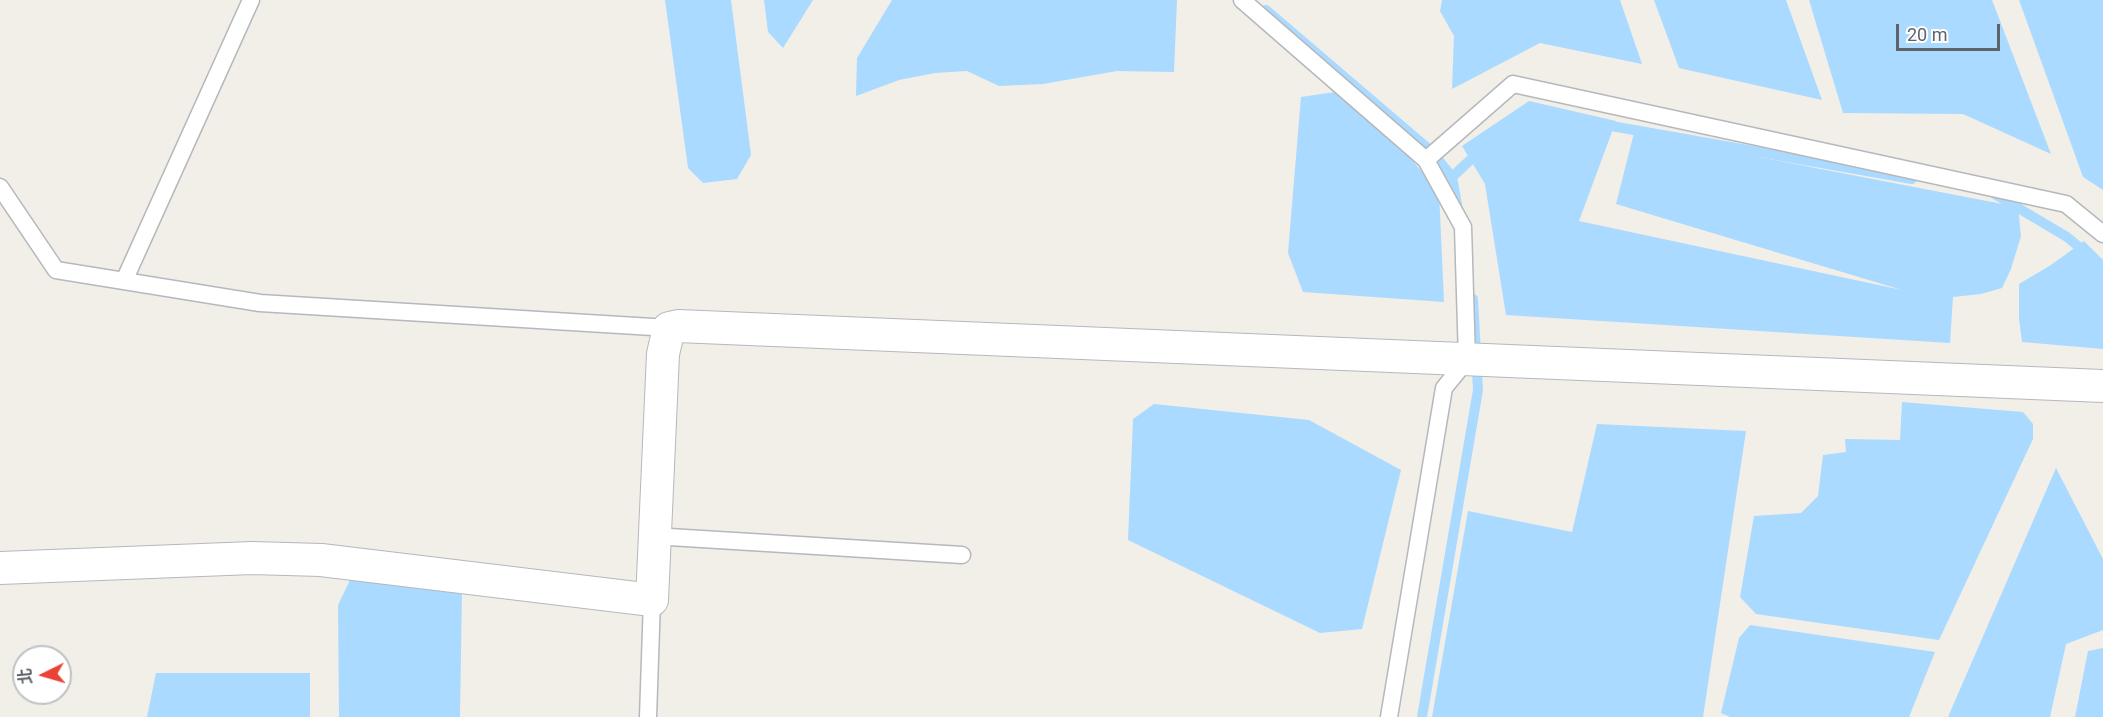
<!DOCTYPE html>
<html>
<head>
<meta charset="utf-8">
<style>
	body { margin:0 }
	#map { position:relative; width:2103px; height:717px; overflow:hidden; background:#f1efe8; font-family:Roboto,"Noto Sans TC",sans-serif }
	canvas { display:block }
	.north { position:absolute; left:12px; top:645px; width:60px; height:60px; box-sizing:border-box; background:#fff; border:2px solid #bfc1c3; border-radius:50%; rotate:265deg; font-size:16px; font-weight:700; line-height:24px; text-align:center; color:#5f6368 }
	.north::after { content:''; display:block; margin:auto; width:21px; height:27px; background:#ea4335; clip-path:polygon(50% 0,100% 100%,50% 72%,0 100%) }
	.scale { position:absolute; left:1896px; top:24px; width:104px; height:27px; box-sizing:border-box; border:3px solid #5f6368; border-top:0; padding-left:8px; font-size:18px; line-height:21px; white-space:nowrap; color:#5f6368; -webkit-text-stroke:4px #fff; paint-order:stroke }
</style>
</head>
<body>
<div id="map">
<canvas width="2103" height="717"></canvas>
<div class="north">北</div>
<div class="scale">20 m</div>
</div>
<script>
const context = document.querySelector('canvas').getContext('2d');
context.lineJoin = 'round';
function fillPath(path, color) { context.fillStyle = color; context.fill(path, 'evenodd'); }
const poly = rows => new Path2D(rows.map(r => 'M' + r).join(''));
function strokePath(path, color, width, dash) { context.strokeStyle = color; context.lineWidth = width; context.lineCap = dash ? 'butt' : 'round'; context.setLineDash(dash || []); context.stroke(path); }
fillPath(poly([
	[665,0,731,0,751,155,737,179,703,183,688,168],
	[764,0,813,0,783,48,768,32],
	[892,0,1177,0,1174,72,1117,71,1043,84,999,86,967,71,935,73,899,80,856,96,857,58],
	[1442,0,1620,0,1642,64,1540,43,1452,89,1454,36,1440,11],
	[1654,0,1786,0,1822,100,1679,68],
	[1809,0,1992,0,2051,154,1963,114,1843,113],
	[2019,0,2103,0,2103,190,2083,177],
	[1335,92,1380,124,1439,191,1444,302,1303,292,1288,253,1301,97],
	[1529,101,1616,121,1579,221,1902,290,1616,204,1634,133,2018,207,2021,236,2011,269,2002,288,1981,294,1953,297,1950,343,1506,315,1485,184,1462,146],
	[2084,241,2103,260,2103,349,2022,342,2019,318,2019,284,2051,265],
	[1902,402,2023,412,2033,424,2033,439,1939,640,1756,614,1740,597,1754,516,1801,513,1818,496,1823,455,1846,452,1845,439,1900,440],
	[1154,404,1309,420,1401,470,1362,629,1320,633,1128,540,1133,419],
	[1597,424,1746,431,1703,717,1432,717,1468,511,1572,532],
	[2056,468,2103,559,2103,630,2066,644,2050,717,1948,717],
	[350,580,462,590,460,717,339,717,338,605],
	[1750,625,1935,652,1909,717,1730,717,1721,713,1739,638],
	[2103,648,2103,717,2075,717,2088,651],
	[156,673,310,673,310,717,147,717]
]), '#aadaff');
strokePath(poly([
	[1266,10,1431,151,1452,177,1458,210],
	[1600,124,1912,179],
	[1452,177,1481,150],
	[1993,193,2067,237,2103,267],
	[1422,717,1478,390,1473,299]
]), '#aadaff', 10);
const service = poly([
	[1242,0,1426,160,1463,227,1467,360,1444,388,1389,717],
	[1426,160,1513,84,2066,204,2103,234],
	[0,187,56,270,260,303,669,328],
	[124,281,251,0],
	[653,536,962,555],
	[648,717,652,600]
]);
const minor = poly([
	[0,568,252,558,321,560,652,600,663,354,669,328,678,326,2103,386]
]);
strokePath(service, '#b5b8bc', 19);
strokePath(minor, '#b5b8bc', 34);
strokePath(service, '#fff', 16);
strokePath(minor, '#fff', 32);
</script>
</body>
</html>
